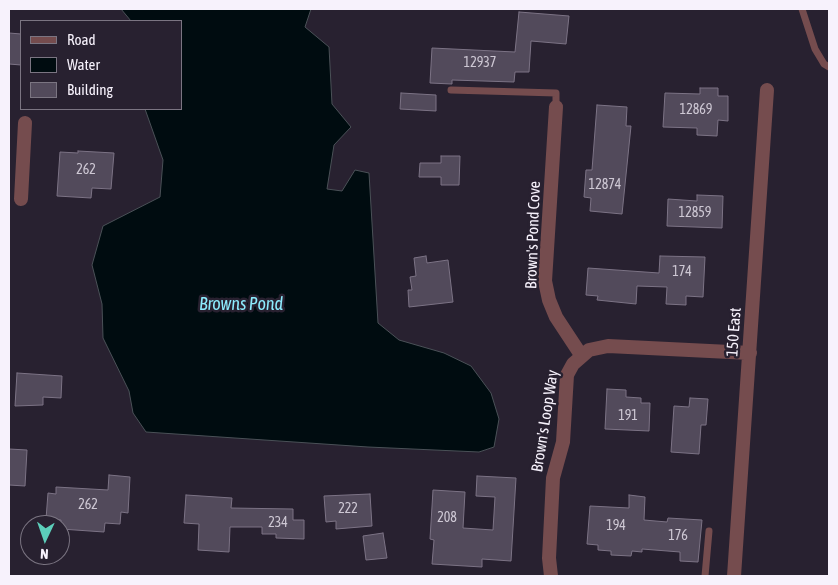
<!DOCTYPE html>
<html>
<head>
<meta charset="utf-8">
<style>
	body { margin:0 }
	#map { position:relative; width:838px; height:585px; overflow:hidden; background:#282130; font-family:"Asap Condensed",sans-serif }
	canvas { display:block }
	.frame { position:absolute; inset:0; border:10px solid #f7f2fc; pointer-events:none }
	.legend { position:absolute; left:20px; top:20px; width:162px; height:90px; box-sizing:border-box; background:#282130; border:1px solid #7b7582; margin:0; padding:6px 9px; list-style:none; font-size:15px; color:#f7f2fc }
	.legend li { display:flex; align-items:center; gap:10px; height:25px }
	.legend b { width:25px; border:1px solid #7b7582 }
	.north { position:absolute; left:20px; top:515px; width:50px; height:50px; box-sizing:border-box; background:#282130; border:1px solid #7b7582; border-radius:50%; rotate:183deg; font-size:14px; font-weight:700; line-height:20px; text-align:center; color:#f7f2fc }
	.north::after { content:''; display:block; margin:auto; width:18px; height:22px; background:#5cceba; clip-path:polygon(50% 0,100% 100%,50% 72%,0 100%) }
</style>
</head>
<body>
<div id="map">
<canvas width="838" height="585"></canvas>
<div class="frame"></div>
<ul class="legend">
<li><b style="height:6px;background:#754c4e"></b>Road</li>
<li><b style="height:14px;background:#000c10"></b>Water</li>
<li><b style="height:14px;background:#524a5b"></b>Building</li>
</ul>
<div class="north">N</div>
</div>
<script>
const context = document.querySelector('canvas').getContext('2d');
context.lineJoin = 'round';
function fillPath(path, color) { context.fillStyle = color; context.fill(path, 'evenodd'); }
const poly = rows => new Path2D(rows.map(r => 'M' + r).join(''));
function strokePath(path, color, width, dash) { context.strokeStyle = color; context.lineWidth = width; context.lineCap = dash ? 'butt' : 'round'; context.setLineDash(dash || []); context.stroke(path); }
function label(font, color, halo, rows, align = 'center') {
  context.font = font + ' "Asap Condensed",sans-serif'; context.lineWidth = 5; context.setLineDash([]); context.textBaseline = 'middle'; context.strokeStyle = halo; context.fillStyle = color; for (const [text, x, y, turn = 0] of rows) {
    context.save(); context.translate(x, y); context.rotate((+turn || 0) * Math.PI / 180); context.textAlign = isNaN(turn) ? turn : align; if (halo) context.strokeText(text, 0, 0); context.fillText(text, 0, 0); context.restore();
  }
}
const water = poly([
	[121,9,311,9,305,27,329,47,332,104,351,127,334,145,327,189,342,191,355,170,369,173,378,323,399,340,444,353,471,366,491,393,499,419,494,447,479,452,368,447,146,432,133,413,129,391,103,338,102,304,92,265,103,226,160,197,163,160,145,109,181,109,181,21,131,21,121,9]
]);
fillPath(water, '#000c10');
strokePath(water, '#4a5157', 1);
const building = poly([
	[519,12,569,16,566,44,531,41,529,72,515,72,514,82,452,80,452,84,430,83,432,48,515,52,519,12],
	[9,33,21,34,21,65,9,64,9,33],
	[700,88,718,88,718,96,728,96,728,121,718,120,717,136,697,135,697,128,663,127,665,93,700,94,700,88],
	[401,93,436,95,436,111,400,109,401,93],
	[597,105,627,107,626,126,631,126,622,214,590,211,591,198,584,197,586,170,592,170,597,105],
	[78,151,114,153,111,189,92,188,91,198,57,196,60,152,78,153,78,151],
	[441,156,460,156,459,185,441,185,441,177,419,177,420,163,441,163,441,156],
	[697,195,723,196,722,228,667,226,668,199,697,201,697,195],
	[426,256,427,263,448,260,453,302,409,307,408,290,412,290,410,277,416,276,414,258,426,256],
	[660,256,705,257,703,297,686,296,686,305,666,304,667,287,637,286,636,304,597,300,598,296,586,295,588,268,659,273,660,256],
	[17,373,62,376,61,398,43,397,43,405,15,406,17,373],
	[607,389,626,390,626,397,641,398,641,403,650,403,649,431,605,429,607,389],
	[690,398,708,399,706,425,701,425,699,454,671,452,674,406,689,407,690,398],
	[9,449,27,450,25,486,9,485,9,449],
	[109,475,130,477,128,513,121,512,120,524,105,523,104,532,61,529,61,520,46,519,48,493,56,494,56,487,108,490,109,475],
	[477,476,516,478,511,561,482,559,482,567,432,564,434,540,430,539,433,490,465,492,463,528,493,530,495,497,476,496,477,476],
	[370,494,372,526,336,529,336,521,326,522,324,496,370,494],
	[186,495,232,498,231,508,293,509,293,520,304,520,304,539,276,538,276,534,262,534,262,527,230,527,229,552,198,550,199,524,184,523,186,495],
	[629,495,645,497,644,520,667,522,668,518,702,520,698,562,680,561,680,552,642,549,642,552,632,551,631,556,611,555,611,551,598,550,598,545,587,544,590,506,629,508,629,495],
	[383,533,387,558,366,560,363,536,383,533]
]);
fillPath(building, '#524a5b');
strokePath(building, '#7c7385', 1);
strokePath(poly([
	[802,9,815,49,824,64,829,67],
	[451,90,556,93,556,107],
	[705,576,709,531]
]), '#754c4e', 7);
strokePath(poly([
	[556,107,545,281,549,300,556,317,581,355],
	[21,199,25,123],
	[551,576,549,558,553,478,563,442,567,375,573,364,589,350,608,346,750,353],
	[734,576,767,90]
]), '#754c4e', 14);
label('14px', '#cec8d4', null, [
	["12937",480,63],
	["12869",696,110],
	["262",86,170],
	["12874",605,185],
	["12859",695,213],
	["174",682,272],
	["191",628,416],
	["262",88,505],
	["222",348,509],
	["208",447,518],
	["234",278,523],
	["194",616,526],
	["176",678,536]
]);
label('16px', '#f7f2fc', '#282130', [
	["Brown's Pond Cove",533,235,-88],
	["150 East",734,332,-86],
	["Brown's Loop Way",545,421,-81]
]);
label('italic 18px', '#8decfe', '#282130', [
	["Browns Pond",241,304]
]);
</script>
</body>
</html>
